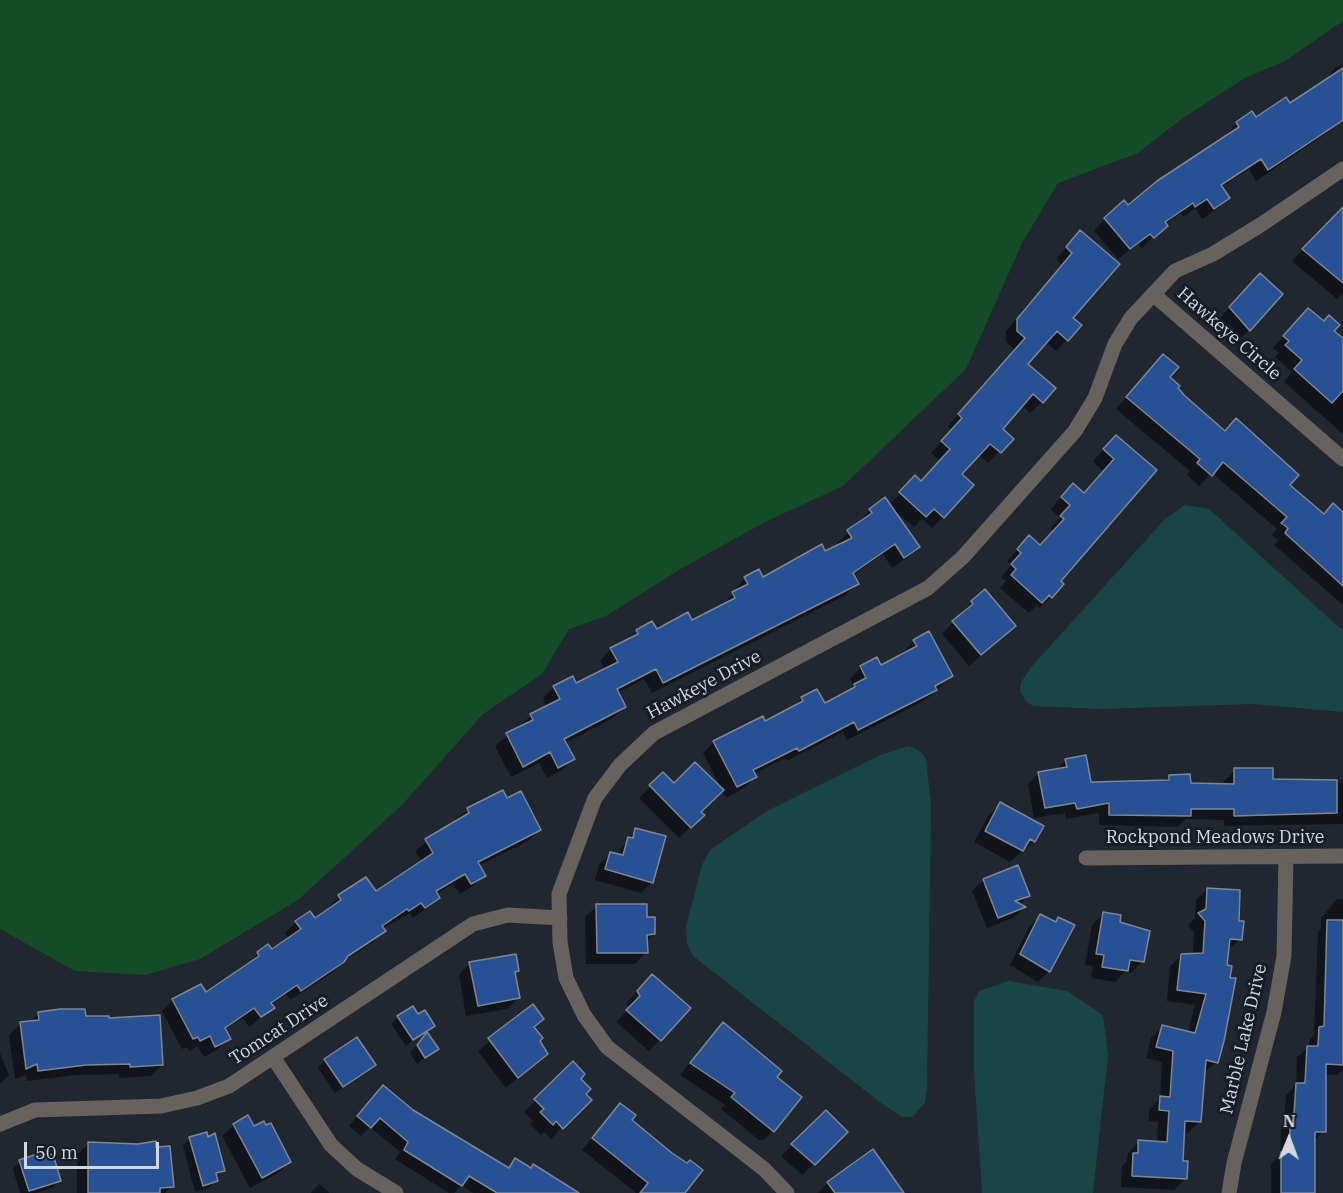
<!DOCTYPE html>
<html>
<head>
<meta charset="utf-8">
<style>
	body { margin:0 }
	#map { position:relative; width:1343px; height:1193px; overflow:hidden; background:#202731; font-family:"IBM Plex Serif",serif }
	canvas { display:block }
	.north { position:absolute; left:1259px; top:1109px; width:60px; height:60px; -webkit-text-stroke:4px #171d27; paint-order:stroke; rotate:1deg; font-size:16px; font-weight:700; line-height:24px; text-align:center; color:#d3d7de }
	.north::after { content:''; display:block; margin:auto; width:21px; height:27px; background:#d3d7de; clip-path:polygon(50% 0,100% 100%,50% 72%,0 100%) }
	.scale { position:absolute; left:24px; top:1142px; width:135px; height:27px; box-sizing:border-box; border:3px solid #d3d7de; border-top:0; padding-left:8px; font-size:18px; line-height:21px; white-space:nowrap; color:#d3d7de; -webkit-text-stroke:4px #171d27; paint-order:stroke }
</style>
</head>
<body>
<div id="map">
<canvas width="1343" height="1193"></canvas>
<div class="north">N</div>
<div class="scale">50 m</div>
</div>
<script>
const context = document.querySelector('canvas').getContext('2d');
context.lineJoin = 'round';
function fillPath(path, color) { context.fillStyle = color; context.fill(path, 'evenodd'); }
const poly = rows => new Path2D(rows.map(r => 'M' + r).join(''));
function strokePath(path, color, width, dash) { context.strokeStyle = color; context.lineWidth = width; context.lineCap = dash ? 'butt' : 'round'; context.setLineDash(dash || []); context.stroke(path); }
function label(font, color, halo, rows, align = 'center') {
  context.font = font + ' "IBM Plex Serif",serif'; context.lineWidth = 6; context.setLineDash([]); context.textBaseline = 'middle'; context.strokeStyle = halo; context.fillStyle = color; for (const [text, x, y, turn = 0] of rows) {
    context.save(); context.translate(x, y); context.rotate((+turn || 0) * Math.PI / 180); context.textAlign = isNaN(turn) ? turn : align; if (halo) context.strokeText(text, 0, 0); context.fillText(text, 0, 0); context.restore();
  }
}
fillPath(poly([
	[0,0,1343,0,1343,21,1285,61,1245,78,1183,118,1138,153,1058,183,1022,243,966,369,843,486,765,522,682,568,606,616,569,629,542,674,483,714,402,805,298,900,200,959,145,975,75,971,0,929]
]), '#154c28');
fillPath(poly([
	[1185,505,1209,509,1343,631,1343,712,1252,704,1101,709,1033,706,1027,702,1020,692,1021,682,1033,665,1165,519],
	[909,746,918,750,926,758,931,806,927,1087,925,1103,912,1117,902,1117,881,1103,693,956,687,944,686,927,702,865,710,850,767,811,880,755],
	[1009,981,1067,991,1103,1015,1108,1056,1093,1193,982,1193,974,1073,974,1001,979,991]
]), '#194546');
fillPath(poly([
	[1343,65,1343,114,1339,121,1328,132,1256,181,1249,169,1221,187,1228,198,1217,209,1202,219,1195,209,1183,217,1181,213,1165,224,1142,248,1138,244,1118,259,1094,231,1105,219,1128,207,1227,136,1226,134,1237,123,1256,119,1289,105,1325,81,1335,68],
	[1339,213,1343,216,1343,293,1337,299,1292,261],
	[1081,232,1067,340,1056,351,1046,342,1026,364,1042,402,1030,413,1021,405,1001,430,1012,439,988,463,978,454,960,474,943,517,932,528,922,519,914,527,891,508,918,547,907,558,892,568,883,554,853,575,857,583,846,595,652,693,644,679,617,693,624,707,613,718,565,743,573,759,562,770,547,778,539,763,511,777,495,746,531,716,547,708,543,698,554,687,575,685,605,670,600,661,611,649,652,623,656,631,692,622,722,607,745,578,762,579,839,546,837,543,860,523,859,521,870,510,889,505,904,489,920,482,940,461,931,453,952,430,948,426,1015,350,1006,342,1006,331,1062,265,1056,259],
	[1249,286,1249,330,1238,341,1219,319],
	[1297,321,1332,331,1343,348,1343,434,1284,382,1292,372,1275,357,1279,353,1273,348],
	[1152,368,1168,378,1183,396,1323,515,1343,514,1343,605,1274,545,1278,540,1271,535,1277,529,1212,473,1199,486,1187,475,1190,471,1116,409],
	[1105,448,1155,470,1059,581,1051,597,1040,608,1037,605,1029,613,1000,588,1006,581,1001,577,1011,565,1007,561,1029,537,1040,547,1053,531,1050,529,1060,518,1051,509,1062,496,1083,494,1103,471,1093,461],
	[972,602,1014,626,969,666,942,634],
	[914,641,952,676,924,701,847,740,843,732,787,761,785,758,754,774,755,777,744,788,726,798,722,790,700,812,703,815,679,838,639,798,663,774,674,785,720,787,703,753,714,742,764,723,793,708,802,698,824,705,846,693,854,686,850,679,861,667,881,667,904,654,903,652],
	[1066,760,1090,783,1164,782,1170,776,1189,784,1224,785,1224,781,1235,770,1271,781,1343,782,1343,824,1224,826,1224,820,1186,819,1178,827,1099,825,1099,813,1066,819,1065,813,1034,818,1028,784,1039,773,1056,770],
	[506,800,539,830,528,841,478,866,484,875,473,886,460,894,453,884,436,894,438,897,427,908,413,918,410,913,382,929,384,931,373,942,344,961,332,973,290,1000,286,994,271,1005,273,1008,249,1027,243,1018,224,1030,229,1038,218,1049,204,1057,198,1046,189,1051,187,1047,182,1049,162,1011,173,1000,205,994,248,965,258,953,271,951,289,939,285,933,296,922,314,920,330,910,328,908,339,897,375,894,422,862,415,851,468,810],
	[1000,804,1034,841,1010,862,974,842,989,815],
	[636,830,652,882,641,893,595,880,599,865,611,853,616,855],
	[984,880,1028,896,1019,905,1024,908,1013,918,987,928,972,891],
	[1208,889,1238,922,1241,939,1227,950,1217,1062,1203,1073,1199,1122,1188,1133,1183,1133,1181,1162,1185,1179,1174,1190,1121,1187,1122,1166,1127,1161,1128,1153,1139,1141,1157,1142,1158,1122,1149,1121,1149,1109,1160,1099,1162,1062,1146,1058,1151,1038,1163,1026,1188,1033,1195,1005,1167,1001,1170,966,1182,955,1193,955,1194,932,1188,926,1195,918,1196,900],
	[1337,899,1343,899,1343,1069,1337,1075,1325,1074,1324,1131,1313,1142,1313,1193,1271,1193,1271,1164,1280,1155,1281,1126,1284,1122,1286,1095,1296,1085,1297,1057,1309,1047,1310,1039,1314,1035,1318,932,1321,929,1321,918],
	[597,906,654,934,646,942,646,952,635,964,586,964,585,917],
	[1104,913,1118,923,1142,962,1131,973,1125,972,1115,982,1091,978,1093,966,1085,965,1092,925],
	[1040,916,1054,923,1058,919,1049,971,1038,982,1010,965,1029,927],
	[470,963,517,971,513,974,518,998,507,1009,466,1016,459,975],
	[641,987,689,1008,649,1051,616,1022,630,1008,626,1004],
	[530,1008,542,1019,533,1028,546,1054,506,1088,478,1051],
	[39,1013,84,1018,162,1065,151,1076,119,1078,119,1074,74,1075,27,1081,26,1075,15,1079,9,1035,20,1024,30,1022],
	[398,1017,418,1017,433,1025,406,1046,391,1024],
	[723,1024,775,1077,775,1128,764,1140,759,1140,721,1109,725,1105,680,1075],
	[420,1041,437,1049,417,1064,410,1053],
	[0,1053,9,1075,0,1084],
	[325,1060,372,1066,335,1093,318,1068],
	[573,1064,590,1100,551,1139,544,1132,541,1135,530,1124,533,1121,524,1112],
	[374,1096,412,1111,507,1168,516,1160,574,1193,473,1193,461,1185,454,1193,449,1193,395,1159,400,1152,370,1127,361,1136,349,1126],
	[620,1105,683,1193,636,1193,582,1150],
	[826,1112,846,1132,802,1175,781,1156],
	[234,1125,253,1128,290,1162,278,1173,250,1188,222,1136],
	[190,1138,223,1170,209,1188,195,1192,183,1146],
	[88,1144,172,1186,165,1193,77,1193,77,1155],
	[20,1161,59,1181,52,1188,36,1193,20,1193,13,1169],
	[828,1183,896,1193,818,1193],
	[319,1184,330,1193,311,1193]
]), '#0007');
const building = poly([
	[1343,68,1343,120,1268,170,1261,159,1221,185,1230,198,1214,209,1207,199,1195,207,1193,203,1165,222,1168,226,1154,238,1150,234,1130,249,1104,218,1124,200,1128,205,1157,181,1239,127,1236,122,1252,111,1256,117,1286,97,1290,103,1343,68],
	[1343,207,1343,283,1302,249,1343,207],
	[1080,230,1120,264,1073,318,1082,325,1068,341,1057,331,1028,364,1056,388,1043,403,1033,394,1003,429,1014,439,1001,453,990,444,962,474,974,485,944,518,934,509,926,517,899,492,915,475,921,481,950,449,941,441,962,418,958,414,1025,338,1017,331,1017,319,1072,253,1066,247,1080,230],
	[1260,273,1283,294,1250,331,1229,307,1260,273],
	[1308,308,1324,321,1329,315,1340,325,1334,331,1343,338,1343,391,1332,403,1294,369,1302,360,1285,345,1289,341,1283,336,1308,308],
	[1163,354,1179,367,1170,377,1180,386,1178,388,1184,395,1225,431,1236,418,1299,475,1290,485,1324,514,1333,503,1343,512,1343,586,1285,533,1288,528,1281,523,1287,517,1223,462,1212,476,1197,463,1200,459,1126,397,1163,354],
	[1116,435,1157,470,1061,581,1064,584,1052,598,1049,595,1042,603,1011,575,1016,569,1011,564,1021,553,1017,549,1029,535,1040,545,1064,519,1060,516,1070,505,1061,497,1073,483,1084,493,1114,459,1103,449,1116,435],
	[885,497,920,547,904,558,895,544,853,573,859,584,663,683,656,669,617,689,626,707,564,739,575,759,558,768,550,752,523,767,506,733,533,720,530,714,560,699,553,686,573,676,576,683,618,662,610,648,638,634,636,630,652,621,657,629,688,612,692,620,735,598,732,592,748,584,744,577,759,569,763,577,822,544,825,551,852,538,847,530,872,513,869,509,885,497],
	[985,589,1016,626,981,655,952,621,973,604,971,601,985,589],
	[929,631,953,676,935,686,937,690,858,730,854,722,799,751,797,748,753,770,757,777,737,787,713,741,763,716,765,721,803,701,801,697,817,689,825,703,855,687,854,684,866,678,860,666,877,657,881,665,917,646,913,640,929,631],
	[1086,755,1091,782,1169,780,1169,775,1190,774,1191,783,1234,784,1234,768,1273,768,1273,779,1337,780,1337,813,1234,816,1234,809,1191,809,1191,816,1109,815,1109,803,1077,809,1075,803,1045,808,1038,772,1067,767,1065,759,1086,755],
	[695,762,724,790,701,812,705,815,691,828,649,785,663,772,674,783,695,762],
	[503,790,507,798,521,791,541,830,478,862,486,876,471,884,465,874,436,891,440,898,425,908,421,903,409,911,407,909,382,926,386,931,348,956,344,962,301,991,297,985,271,1003,275,1008,261,1017,254,1008,225,1028,231,1039,215,1047,210,1036,200,1041,198,1037,193,1039,172,999,201,984,206,992,259,956,257,952,268,944,272,949,301,929,295,921,310,911,315,918,341,900,338,895,366,877,376,891,433,853,425,839,469,813,467,808,503,790],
	[1000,802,1044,826,1035,842,1030,839,1023,851,985,831,1000,802],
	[635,828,666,836,653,883,605,869,610,852,623,855,628,837,633,838,635,828],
	[1018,865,1030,896,1015,901,1026,907,998,918,983,879,1018,865],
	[1207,888,1240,890,1239,921,1244,921,1242,940,1230,939,1227,965,1232,966,1230,978,1236,978,1224,1041,1218,1063,1206,1060,1201,1122,1185,1121,1183,1161,1188,1161,1187,1179,1132,1176,1133,1153,1138,1153,1138,1140,1167,1142,1169,1111,1159,1110,1160,1096,1170,1097,1173,1051,1156,1047,1162,1025,1195,1033,1206,994,1177,990,1181,954,1203,953,1205,921,1198,913,1206,909,1207,888],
	[596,904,647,904,647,917,655,917,655,934,647,935,648,953,597,953,596,904],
	[1103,912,1121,915,1120,922,1150,931,1144,962,1130,960,1128,971,1102,967,1104,955,1096,954,1103,912],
	[1040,914,1056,922,1058,917,1075,925,1050,972,1020,954,1040,914],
	[1327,920,1343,920,1343,1065,1326,1064,1326,1132,1315,1132,1315,1193,1281,1193,1281,1152,1290,1152,1290,1114,1294,1114,1296,1083,1305,1083,1307,1046,1318,1046,1319,1027,1324,1026,1327,920],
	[516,954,519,971,515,972,520,998,478,1006,469,962,516,954],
	[652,974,691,1008,661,1041,626,1010,640,996,637,991,652,974],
	[533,1004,544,1019,534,1027,543,1038,540,1041,548,1054,518,1078,488,1038,533,1004],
	[413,1006,418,1014,425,1010,435,1026,413,1040,397,1016,413,1006],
	[60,1009,85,1009,86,1016,109,1016,109,1018,160,1015,163,1065,130,1067,130,1064,86,1065,38,1071,37,1064,26,1069,20,1022,39,1020,38,1012,60,1009],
	[723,1022,782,1071,777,1077,802,1097,774,1132,731,1097,735,1093,690,1063,723,1022],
	[427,1032,439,1049,425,1058,417,1045,427,1032],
	[357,1037,376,1065,343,1087,324,1059,357,1037],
	[573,1061,585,1074,581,1079,591,1089,586,1094,592,1100,563,1129,556,1121,553,1125,540,1112,544,1109,534,1099,573,1061],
	[383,1085,413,1110,509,1168,515,1158,531,1168,533,1164,579,1193,497,1193,469,1176,462,1186,404,1150,408,1142,380,1118,371,1128,357,1116,383,1085],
	[620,1103,636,1115,632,1120,672,1153,687,1163,690,1160,703,1170,685,1193,640,1193,648,1183,592,1138,620,1103],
	[826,1110,848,1132,815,1165,791,1144,826,1110],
	[248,1115,254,1126,264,1121,266,1125,271,1123,291,1162,262,1178,233,1124,248,1115],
	[207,1132,208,1137,215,1133,225,1171,216,1173,218,1181,203,1186,189,1137,207,1132],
	[156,1141,156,1147,170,1146,174,1187,160,1188,160,1193,88,1193,88,1142,138,1144,156,1141],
	[873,1149,904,1193,835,1193,827,1182,873,1149],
	[46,1151,47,1156,53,1154,61,1181,29,1191,19,1160,46,1151]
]);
fillPath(building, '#285195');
strokePath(building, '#7e8692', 1.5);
strokePath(poly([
	[1153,294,1343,459],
	[1086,858,1343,856],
	[273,1057,331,1145,357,1169,396,1193],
	[0,1124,35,1110,161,1106,197,1098,229,1086,473,924,508,915,560,918],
	[787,1193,764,1169,607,1047,584,1015,566,978,560,942,559,894,595,798,620,765,654,733,928,588,963,557,1075,431,1095,398,1115,344,1131,318,1175,271,1213,254,1262,224,1343,169],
	[1229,1193,1234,1163,1274,1012,1284,956,1286,857]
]), '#68625f', 15);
label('18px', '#d3d7de', '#171d27', [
	["Hawkeye Circle",1229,334,41],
	["Hawkeye Drive",704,685,-28],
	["Rockpond Meadows Drive",1215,838],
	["Tomcat Drive",279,1030,-33],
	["Marble Lake Drive",1244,1039,-77]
]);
</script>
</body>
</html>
